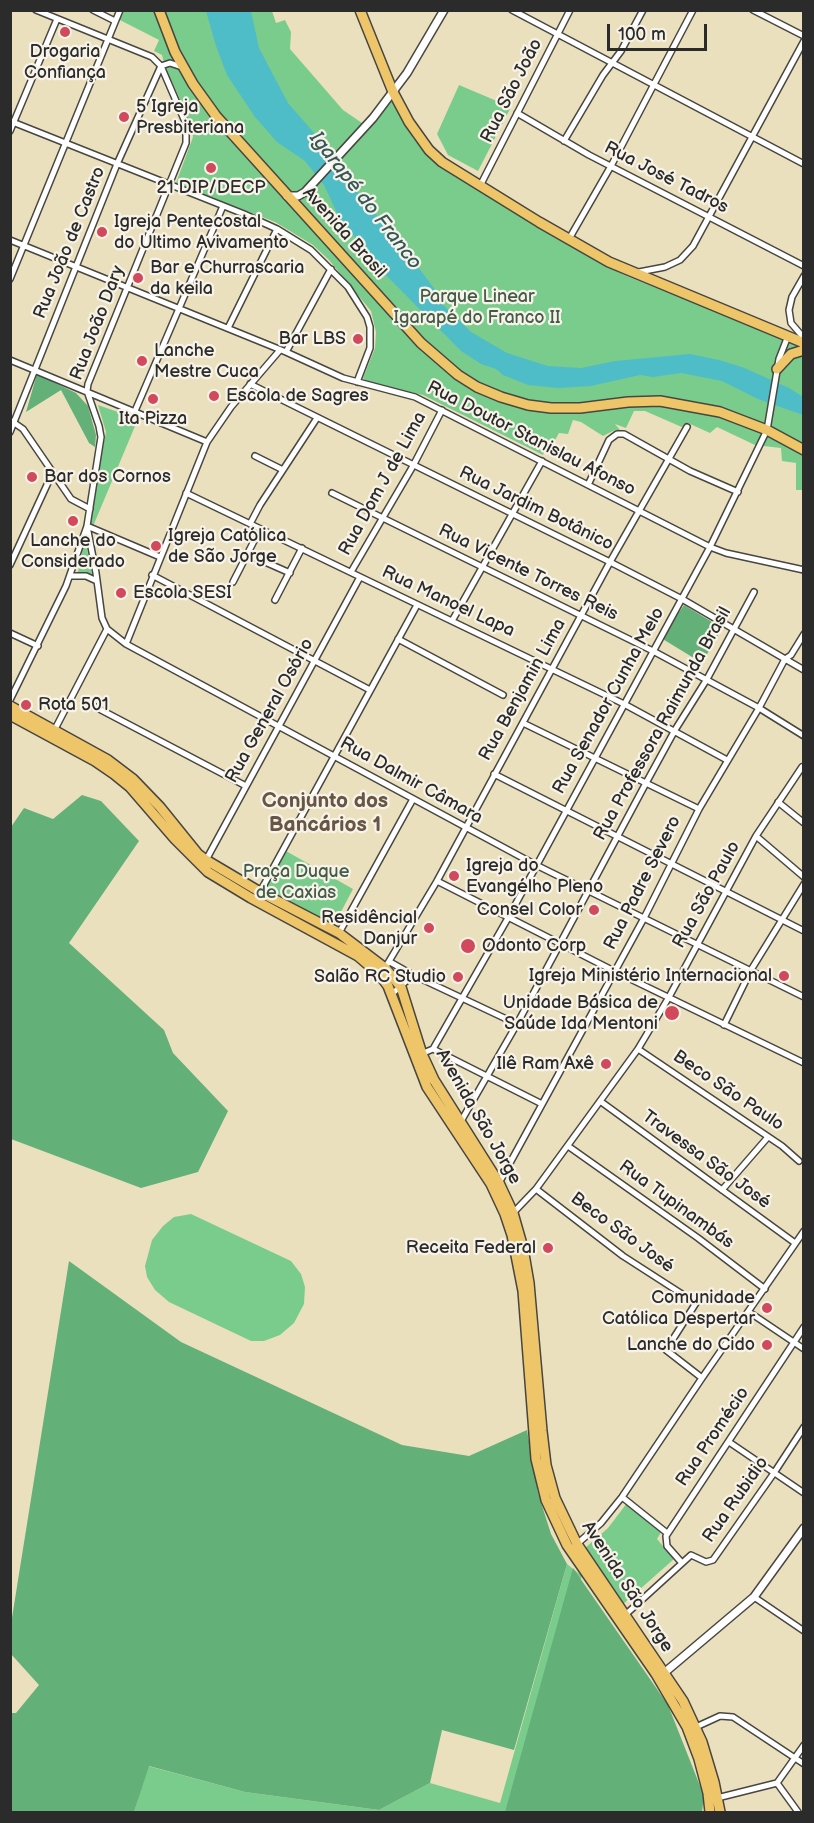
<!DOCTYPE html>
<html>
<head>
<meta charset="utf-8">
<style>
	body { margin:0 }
	#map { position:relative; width:814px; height:1823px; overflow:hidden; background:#ebe0be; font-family:"Balsamiq Sans",sans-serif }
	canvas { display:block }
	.frame { position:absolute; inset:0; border:12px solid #2b2b2b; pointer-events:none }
	.scale { position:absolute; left:607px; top:24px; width:100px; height:27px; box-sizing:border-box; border:3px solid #2b2b2b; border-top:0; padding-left:8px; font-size:18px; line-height:21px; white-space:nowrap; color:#2b2b2b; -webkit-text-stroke:4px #f7f3e8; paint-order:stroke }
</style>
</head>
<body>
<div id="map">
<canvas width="814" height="1823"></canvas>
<div class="frame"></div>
<div class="scale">100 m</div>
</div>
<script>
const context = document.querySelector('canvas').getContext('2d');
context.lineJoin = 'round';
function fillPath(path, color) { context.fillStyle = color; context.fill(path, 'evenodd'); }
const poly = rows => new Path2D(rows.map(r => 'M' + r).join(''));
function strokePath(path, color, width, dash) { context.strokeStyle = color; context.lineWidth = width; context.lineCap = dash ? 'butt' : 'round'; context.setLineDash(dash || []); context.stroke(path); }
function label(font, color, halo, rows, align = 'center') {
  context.font = font + ' "Balsamiq Sans",sans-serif'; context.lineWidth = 4.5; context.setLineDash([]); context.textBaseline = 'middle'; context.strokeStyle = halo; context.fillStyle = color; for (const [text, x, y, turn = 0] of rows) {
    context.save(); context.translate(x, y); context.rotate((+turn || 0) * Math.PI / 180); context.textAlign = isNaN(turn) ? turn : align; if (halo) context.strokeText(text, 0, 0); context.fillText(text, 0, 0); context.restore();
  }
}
fillPath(poly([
	[116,10,272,11,276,23,285,20,291,32,290,49,343,110,368,127,393,98,400,116,413,138,422,149,441,167,476,189,598,262,629,277,785,339,803,350,803,490,796,490,796,463,782,461,781,448,755,445,717,427,710,433,688,423,684,428,645,411,634,411,626,428,615,424,620,430,615,430,603,436,581,422,573,420,568,434,559,433,554,442,548,441,543,455,423,395,367,382,363,378,375,348,376,332,371,311,329,260,313,245,275,222,176,183,193,137,186,112,165,67,162,55,154,51,159,40,114,17],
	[459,85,511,107,478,171,448,155,437,134],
	[98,405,138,419,86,543,92,575,78,572,106,432],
	[286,851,353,889,333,927,263,892],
	[191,1214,291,1261,301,1274,305,1287,304,1304,294,1323,280,1335,264,1341,251,1341,169,1302,155,1290,147,1277,145,1266,152,1240,163,1226,174,1217],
	[627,1503,663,1529,657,1539,674,1559,621,1606,585,1548,608,1528],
	[567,1564,582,1576,509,1812,134,1812,148,1766,245,1792,379,1810,430,1783,500,1803]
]), '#7acc8d');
fillPath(poly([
	[37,374,76,393,88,406,96,435,95,447,89,443,61,390,26,412],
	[684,605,722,628,702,663,661,638],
	[82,795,101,801,139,841,69,943,164,1030,173,1053,228,1111,198,1172,141,1188,11,1139,11,827,24,808,53,819],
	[69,1261,181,1342,402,1445,469,1456,527,1430,538,1493,551,1534,567,1564,514,1750,442,1730,430,1783,379,1810,245,1792,149,1766,134,1812,11,1812,10,1713,16,1713,39,1685,11,1654,11,1624],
	[573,1568,668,1705,704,1796,702,1812,505,1812]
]), '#63b078');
fillPath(poly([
	[206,11,251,11,259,48,288,103,321,141,347,179,379,218,401,248,412,259,436,291,442,304,471,332,507,353,548,366,581,368,615,361,690,354,719,360,742,367,789,388,803,397,803,415,758,399,722,381,681,373,653,377,640,375,591,386,558,388,528,385,503,375,496,369,481,364,461,351,376,265,338,215,324,185,305,161,277,142,255,117,227,75,216,46]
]), '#4fbdc7');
const minor = poly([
	[36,10,152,57,161,66,170,63,182,67],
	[93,10,115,21],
	[512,10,804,164],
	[753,10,804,36],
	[517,113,589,155,804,266],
	[10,121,244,214,277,229,311,250,348,287,367,317,370,327,370,348,357,382],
	[10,131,57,19],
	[564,141,603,75,621,51,643,10],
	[480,186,570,10],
	[569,239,611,166,693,10],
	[10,240,286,352,343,378,415,397,710,547,726,553,804,570],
	[639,272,665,267,680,260,693,246,804,41],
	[804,276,792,297,789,310,791,323,804,338],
	[10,279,120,10],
	[228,328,277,229],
	[286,352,331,269],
	[10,360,207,442],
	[250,384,610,562,682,599,804,670],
	[135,411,223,206],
	[10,420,23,429,71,499,90,509],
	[10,432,117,164,161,66],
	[255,456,283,470],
	[588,485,609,440,617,434,624,434,690,471,738,492],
	[186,493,624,704,727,760],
	[332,493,653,651,759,708,804,736],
	[250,524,260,505,317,418],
	[87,526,96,573,102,618,107,629,126,644,536,865,804,997],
	[87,526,160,557],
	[247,554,290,573],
	[10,565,52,474],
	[351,572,413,466,442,410],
	[152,575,370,690],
	[70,576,86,576,97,581],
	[233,582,254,541],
	[275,600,302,548],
	[452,621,542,461],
	[10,633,38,646],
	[398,639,503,695],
	[126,644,207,442,231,407,280,350],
	[10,700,66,586,87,526,101,437,99,426,87,391,88,384,186,143,186,124,161,66],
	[84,701,246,786],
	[523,723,699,809],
	[55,729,107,629],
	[494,774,804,931],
	[778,802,804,823],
	[756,836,804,877],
	[206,860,360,577],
	[437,881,614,971,804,1063],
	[260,892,417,605],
	[339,933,413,799],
	[390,962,413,975],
	[385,968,437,881,610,562,687,427],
	[392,994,413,975,517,1024],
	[724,1025,751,970,804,884],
	[433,1049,542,1104],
	[638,1049,782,1146,799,1161],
	[421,1054,433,1049,508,918,710,547,767,430,779,359,788,336],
	[600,1101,795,1243],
	[460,1123,517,1024,646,783,675,730,707,679,754,592],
	[568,1146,698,1238,765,1289],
	[499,1183,644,918,699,809,759,708,785,659,791,655,804,634],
	[536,1189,623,1256,696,1303,666,1350,702,1378],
	[722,1190,768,1137],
	[513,1213,536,1189,638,1049,669,997,756,836,802,767],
	[749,1312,804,1349],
	[729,1442,804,1493],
	[622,1497,667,1533],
	[577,1544,601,1523,622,1497,702,1378,804,1231],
	[682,1563,667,1546,666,1536,804,1327],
	[754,1597,804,1631],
	[624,1616,691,1555,706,1562,713,1560,774,1473,804,1427],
	[696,1727,720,1716,733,1717,804,1764],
	[777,1783,798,1812],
	[717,1798,777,1783,804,1745]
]);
const tertiary = poly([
	[287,196,298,196,305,192,373,118,407,73,444,10],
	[664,1673,754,1597,804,1528]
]);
const primary = poly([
	[10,706,108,760,133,779,160,807,198,854,206,860,260,892,339,933,385,968,401,987,422,1054,434,1080,499,1183,513,1213,523,1248,529,1283,542,1431,546,1465,555,1498,577,1544,683,1701,702,1742,714,1782,720,1812],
	[10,715,95,761,114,774,130,787,175,839,208,872,251,898,358,956,379,974,388,986,427,1087,491,1184,505,1214,512,1235,523,1291,536,1459,546,1500,567,1545,656,1674,687,1727,699,1759,708,1793,710,1812]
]);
const trunk = poly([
	[159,10,175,52,193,84,216,116,421,343,458,375,477,387,501,397,528,405,551,408,580,408,628,402,660,401,720,412,767,430,804,450],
	[360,10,393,92,409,122,429,150,442,162,539,222,609,262,804,343],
	[777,369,791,354,804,350]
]);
strokePath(minor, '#484641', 8);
strokePath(tertiary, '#484641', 10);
strokePath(primary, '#484641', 12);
strokePath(trunk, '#484641', 12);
strokePath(minor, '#fff', 5);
strokePath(tertiary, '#fff', 7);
strokePath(primary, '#eec569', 9);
strokePath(trunk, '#eec569', 9);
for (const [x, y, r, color] of [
	[65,32,6,"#d1495b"],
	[124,117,6,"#d1495b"],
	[211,168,6,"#d1495b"],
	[102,232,6,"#d1495b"],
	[138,278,6,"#d1495b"],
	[358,339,6,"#d1495b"],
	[142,361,6,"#d1495b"],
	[214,396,6,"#d1495b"],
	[153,399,6,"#d1495b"],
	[32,477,6,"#d1495b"],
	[73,521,6,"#d1495b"],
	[156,546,6,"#d1495b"],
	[121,593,6,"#d1495b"],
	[26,705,6,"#d1495b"],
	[454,876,6,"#d1495b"],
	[594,910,6,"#d1495b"],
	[429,928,6,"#d1495b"],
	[468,946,8,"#d1495b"],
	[784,976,6,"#d1495b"],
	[458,977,6,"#d1495b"],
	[672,1013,8,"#d1495b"],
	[606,1064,6,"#d1495b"],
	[548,1248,6,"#d1495b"],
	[767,1308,6,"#d1495b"],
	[767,1345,6,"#d1495b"]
]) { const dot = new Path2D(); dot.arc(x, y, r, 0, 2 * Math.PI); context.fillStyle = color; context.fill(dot); strokePath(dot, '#f7f3e8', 2); }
label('18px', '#2b2b2b', '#f7f3e8', [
	["Drogaria",65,52,"center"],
	["Confiança",65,73,"center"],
	["5 Igreja",136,107],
	["Presbiteriana",136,128],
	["21 DIP/DECP",211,188,"center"],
	["Igreja Pentecostal",114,222],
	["do Ultimo Avivamento",114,243],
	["Bar e Churrascaria",150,268],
	["da keila",150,289],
	["Bar LBS",346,339,"right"],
	["Lanche",154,351],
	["Mestre Cuca",154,372],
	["Escola de Sagres",226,396],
	["Ita Pizza",153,419,"center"],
	["Bar dos Cornos",44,477],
	["Igreja Católica",168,536],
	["de São Jorge",168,557],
	["Lanche do",73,541,"center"],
	["Considerado",73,562,"center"],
	["Escola SESI",133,593],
	["Rota 501",38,705],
	["Igreja do",466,866],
	["Evangélho Pleno",466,887],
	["Consel Color",582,910,"right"],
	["Residêncial",417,918,"right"],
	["Danjur",417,939,"right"],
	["Odonto Corp",482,946],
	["Igreja Ministério Internacional",772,976,"right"],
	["Salão RC Studio",446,977,"right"],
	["Unidade Básica de",658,1003,"right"],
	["Saúde Ida Mentoni",658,1024,"right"],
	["Ilê Ram Axê",594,1064,"right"],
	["Receita Federal",536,1248,"right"],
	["Comunidade",755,1298,"right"],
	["Católica Despertar",755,1319,"right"],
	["Lanche do Cido",755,1345,"right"]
], 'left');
label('18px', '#2b2b2b', '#f7f3e8', [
	["Rua São João",512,91,-63],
	["Rua José Tadros",666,178,27],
	["Avenida Brasil",344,233,48],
	["Rua João de Castro",70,243,-68],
	["Rua João Dary",98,323,-69],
	["Rua Doutor Stanislau Afonso",531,439,27],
	["Rua Dom J de Lima",383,484,-61],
	["Rua Jardim Botânico",536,509,26],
	["Rua Vicente Torres Reis",528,573,26],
	["Rua Manoel Lapa",448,602,25],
	["Rua Benjamin Lima",523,690,-61],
	["Rua Senador Cunha Melo",609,701,-61],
	["Rua General Osório",270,711,-61],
	["Rua Professora Raimunda Brasil",663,724,-61],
	["Rua Dalmir Câmara",411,781,29],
	["Rua Padre Severo",643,883,-63],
	["Rua São Paulo",707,895,-61],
	["Beco São Paulo",728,1091,34],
	["Avenida São Jorge",478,1117,60],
	["Travessa São José",706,1160,36],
	["Rua Tupinambás",676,1205,36],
	["Beco São José",622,1233,36],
	["Rua Promécio",713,1437,-56],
	["Rua Rubidio",736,1500,-55],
	["Avenida São Jorge",627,1587,57]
]);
label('18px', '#435b48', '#f7f3e8', [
	["Parque Linear",477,297],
	["Igarapé do Franco II",477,318],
	["Praça Duque",296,872],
	["de Caxias",296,893]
]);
label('italic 20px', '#36575a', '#f7f3e8', [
	["Igarapé do Franco",365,201,52]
]);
label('bold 21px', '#685645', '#f7f3e8', [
	["Conjunto dos",325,802],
	["Bancários 1",325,826]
]);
</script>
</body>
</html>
